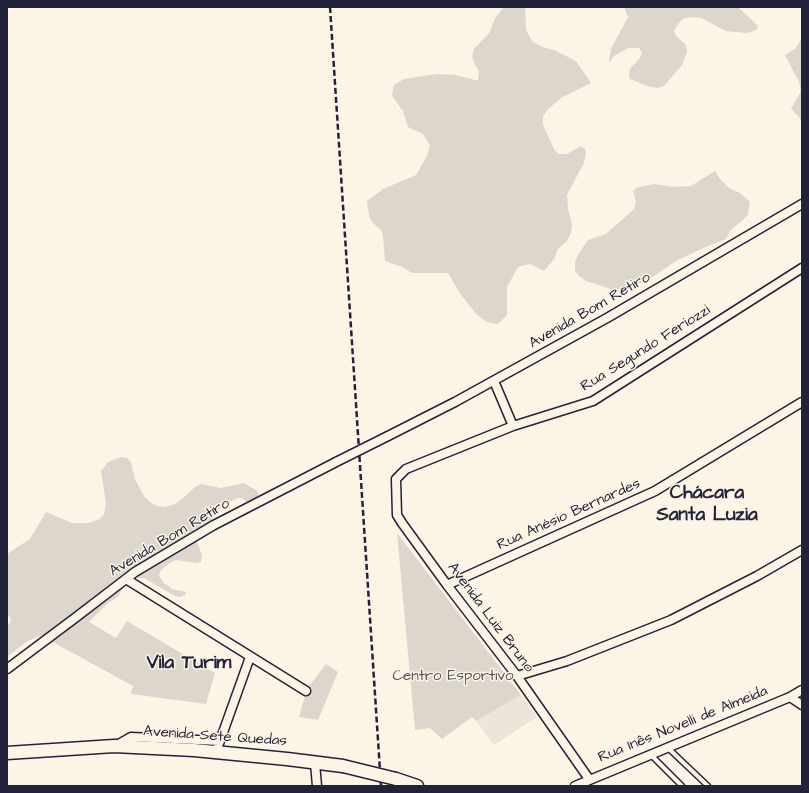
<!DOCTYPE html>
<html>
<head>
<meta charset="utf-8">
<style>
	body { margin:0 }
	#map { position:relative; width:809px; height:793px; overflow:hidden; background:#fcf5e5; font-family:"Architects Daughter",sans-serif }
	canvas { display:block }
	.frame { position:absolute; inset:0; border:8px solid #22223b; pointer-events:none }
</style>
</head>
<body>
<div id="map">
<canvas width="809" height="793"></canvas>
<div class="frame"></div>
</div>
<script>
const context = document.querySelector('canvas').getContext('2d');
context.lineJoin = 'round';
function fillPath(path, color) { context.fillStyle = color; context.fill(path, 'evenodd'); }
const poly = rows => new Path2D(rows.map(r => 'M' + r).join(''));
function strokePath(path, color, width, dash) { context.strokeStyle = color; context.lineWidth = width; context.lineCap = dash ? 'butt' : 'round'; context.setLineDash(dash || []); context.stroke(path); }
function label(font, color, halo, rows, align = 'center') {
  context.font = font + ' "Architects Daughter",sans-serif'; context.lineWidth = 3; context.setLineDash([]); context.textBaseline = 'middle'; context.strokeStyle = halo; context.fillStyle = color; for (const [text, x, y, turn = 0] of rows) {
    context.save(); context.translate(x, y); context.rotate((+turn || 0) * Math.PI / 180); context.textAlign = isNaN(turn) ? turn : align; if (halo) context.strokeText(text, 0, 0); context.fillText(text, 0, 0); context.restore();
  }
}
fillPath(poly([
	[521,695,537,717,494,745,476,721]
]), '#ece5d8');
fillPath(poly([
	[504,7,525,7,526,30,532,41,542,47,554,50,576,61,591,83,561,98,547,110,543,117,543,125,555,151,559,154,567,154,581,146,585,149,586,153,584,163,567,195,568,209,572,224,571,233,567,241,558,249,554,259,544,271,530,264,518,267,507,287,507,315,498,324,487,322,477,315,461,295,448,273,412,273,402,267,385,261,383,236,381,230,372,222,369,216,367,201,383,189,416,175,427,156,430,145,423,134,408,127,403,111,392,96,394,85,404,79,437,74,455,75,475,80,478,80,479,72,472,58,474,49,490,32,495,18],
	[624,7,738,7,757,25,758,28,756,30,747,33,726,31,701,18,691,17,683,19,677,25,674,31,676,36,686,45,687,52,682,65,664,86,658,88,650,87,630,79,629,75,630,69,640,58,642,53,639,48,628,48,614,56,609,63,609,61,611,49,628,17],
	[802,37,802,122,799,117,791,109,801,91,799,82,785,55,796,48],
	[715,171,720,179,729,188,740,193,750,202,748,215,729,232,726,239,701,249,676,261,651,278,627,290,617,291,586,281,579,276,575,271,575,262,578,255,588,240,606,234,634,209,636,202,633,191,636,188,654,184,674,187,691,186],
	[121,457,127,458,131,462,135,479,144,496,150,502,157,506,165,507,175,504,182,499,195,487,201,484,221,488,244,483,256,490,261,498,248,504,242,498,238,498,224,504,211,517,214,523,197,537,197,542,202,555,201,562,197,563,176,560,168,564,161,570,159,575,163,582,172,589,186,592,185,595,180,597,175,596,144,578,133,578,124,587,118,597,108,603,89,622,116,638,127,621,215,673,206,704,131,694,133,686,51,641,57,636,54,635,36,637,25,643,7,657,7,625,11,622,10,617,7,614,7,554,30,539,46,512,72,523,88,523,100,519,104,514,106,503,101,471,108,462],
	[397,533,521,695,476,721,472,717,442,739,430,728,415,730],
	[326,664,338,672,318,720,299,717,307,689]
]), '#dcd6cc');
const lane = poly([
	[668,748,708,786],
	[651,755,682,786]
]);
const street = poly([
	[494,381,513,426],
	[388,436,455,402,607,318,802,204],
	[126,579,306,691],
	[447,585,655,491,802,402],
	[7,669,75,618,135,572,214,525,338,461],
	[517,676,567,661,671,620,757,576,802,550],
	[790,697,802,705],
	[117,745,131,737,220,741],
	[216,752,250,657],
	[315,763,317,786],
	[589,779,517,676,447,585,402,523,397,515,396,479,406,469,513,426,593,401,802,268],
	[575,786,790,697,802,690]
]);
const secondary = poly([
	[7,753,114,746,194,750,287,759,343,766],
	[396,779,417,786]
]);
strokePath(lane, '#22223b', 7);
strokePath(street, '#22223b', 11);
strokePath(secondary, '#22223b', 15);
strokePath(lane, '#fcf5e5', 4);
strokePath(street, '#fcf5e5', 8);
strokePath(secondary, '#fcf5e5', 12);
strokePath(poly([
	[330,7,381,786]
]), '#22223b', 2.5, [6, 3]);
const streetBridge = poly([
	[338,461,388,436]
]);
const secondaryBridge = poly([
	[343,766,396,779]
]);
strokePath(streetBridge, '#22223b', 11, []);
strokePath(secondaryBridge, '#22223b', 15, []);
strokePath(streetBridge, '#fcf5e5', 8);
strokePath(secondaryBridge, '#fcf5e5', 12);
label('15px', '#22223b', '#fcf5e5', [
	["Avenida Bom Retiro",590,311,-30],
	["Rua Segundo Feriozzi",646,349,-32],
	["Rua Anésio Bernardes",569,515,-24],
	["Avenida Bom Retiro",170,538,-31],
	["Avenida Luiz Bruno",490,618,53],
	["Rua Inês Novelli de Almeida",683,725,-22],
	["Avenida Sete Quedas",215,737,4]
]);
label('15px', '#504f5f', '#fcf5e5', [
	["Centro Esportivo",453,677]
]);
label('bold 19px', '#22223b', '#fcf5e5', [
	["Chácara",707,494],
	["Santa Luzia",707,516],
	["Vila Turim",189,664]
]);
</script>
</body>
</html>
